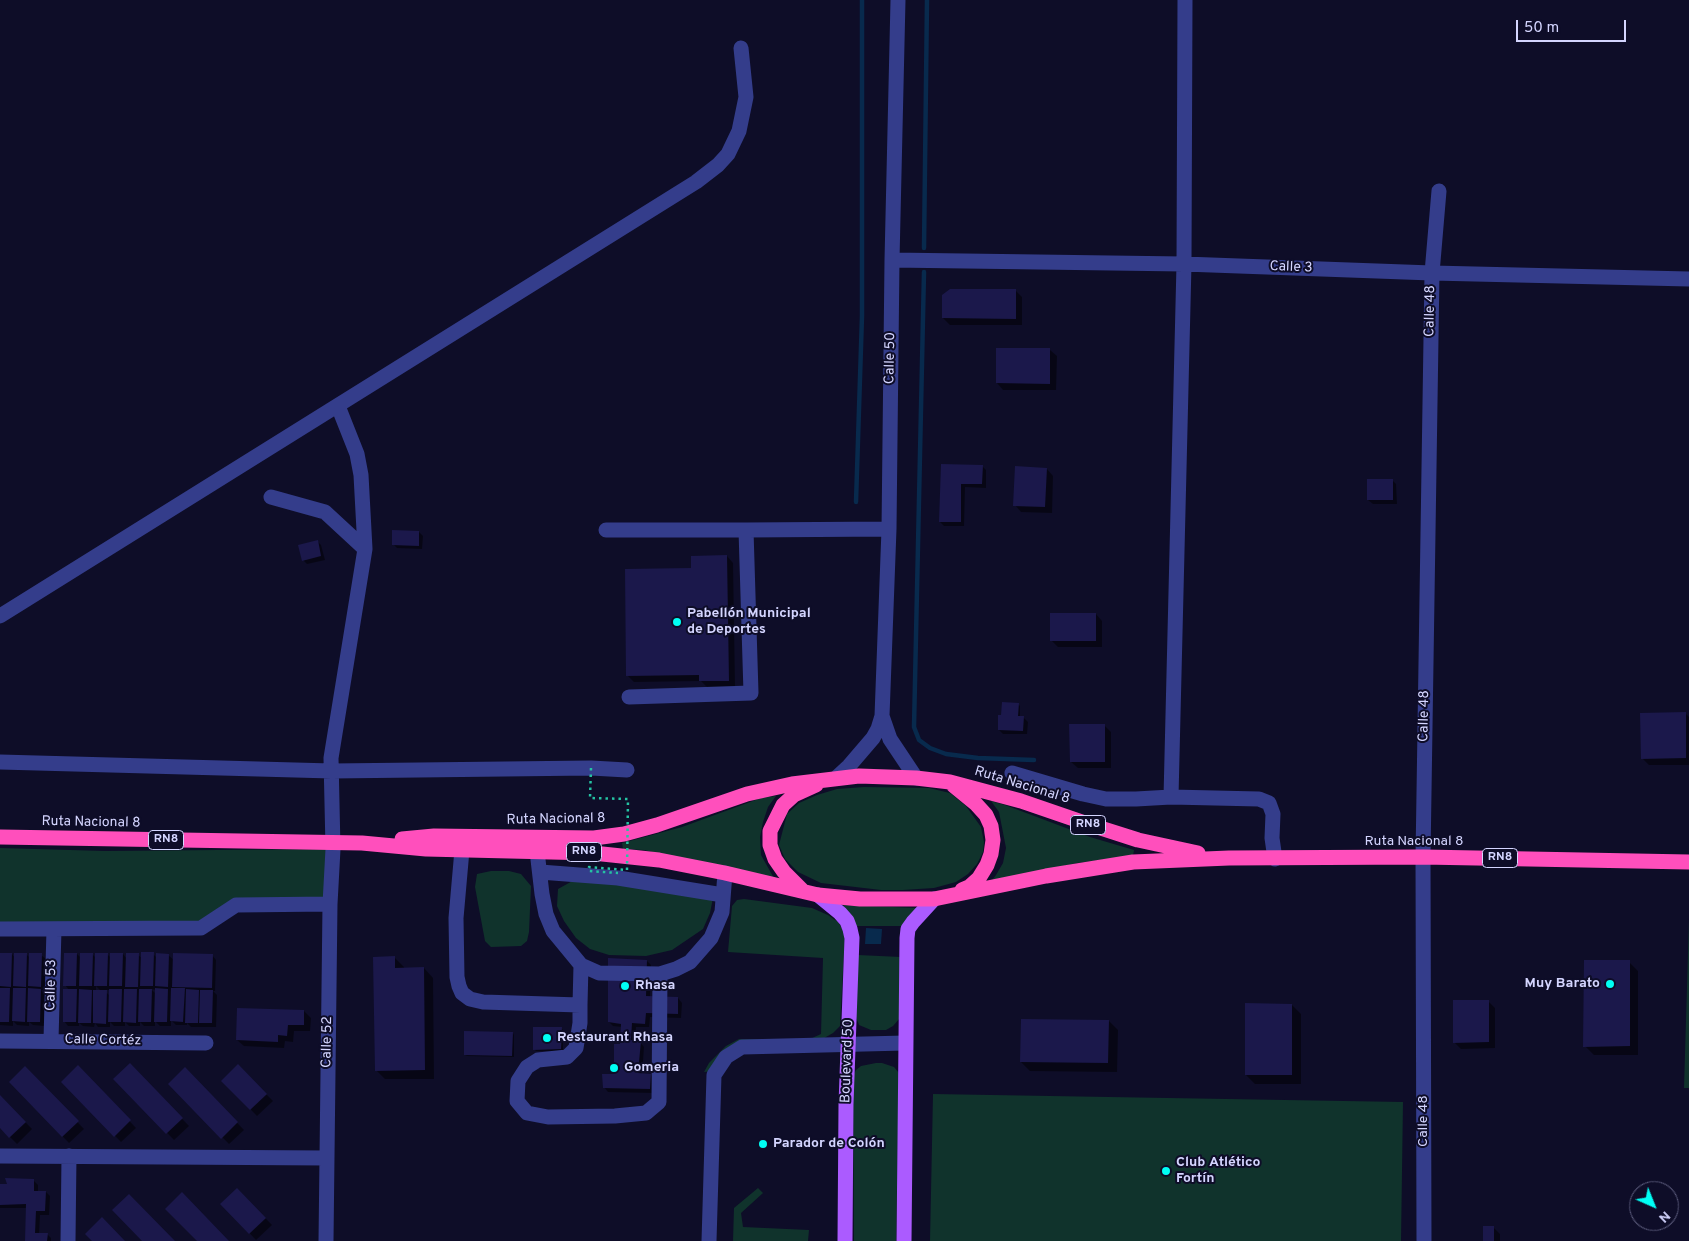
<!DOCTYPE html>
<html>
<head>
<meta charset="utf-8">
<style>
	body { margin:0 }
	#map { position:relative; width:1689px; height:1241px; overflow:hidden; background:#0e0d28; font-family:Overpass,sans-serif }
	canvas { display:block }
	.north { position:absolute; left:1629px; top:1181px; width:50px; height:50px; box-sizing:border-box; background:#0e0d28; border:1px solid #5d5d7e; border-radius:50%; rotate:136deg; font-size:14px; font-weight:700; line-height:20px; text-align:center; color:#d4d5ff }
	.north::after { content:''; display:block; margin:auto; width:18px; height:22px; background:#00fff5; clip-path:polygon(50% 0,100% 100%,50% 72%,0 100%) }
	.scale { position:absolute; left:1516px; top:20px; width:110px; height:22px; box-sizing:border-box; border:2px solid #d4d5ff; border-top:0; padding-left:6px; font-size:15px; line-height:18px; white-space:nowrap; color:#d4d5ff; -webkit-text-stroke:4px #0e0d28; paint-order:stroke }
</style>
</head>
<body>
<div id="map">
<canvas width="1689" height="1241"></canvas>
<div class="north">N</div>
<div class="scale">50 m</div>
</div>
<script>
const context = document.querySelector('canvas').getContext('2d');
context.lineJoin = 'round';
function fillPath(path, color) { context.fillStyle = color; context.fill(path, 'evenodd'); }
const poly = rows => new Path2D(rows.map(r => 'M' + r).join(''));
function strokePath(path, color, width, dash) { context.strokeStyle = color; context.lineWidth = width; context.lineCap = dash ? 'butt' : 'round'; context.setLineDash(dash || []); context.stroke(path); }
function label(font, color, halo, rows, align = 'center') {
  context.font = font + ' Overpass,sans-serif'; context.lineWidth = 4; context.setLineDash([]); context.textBaseline = 'middle'; context.strokeStyle = halo; context.fillStyle = color; for (const [text, x, y, turn = 0] of rows) {
    context.save(); context.translate(x, y); context.rotate((+turn || 0) * Math.PI / 180); context.textAlign = isNaN(turn) ? turn : align; if (halo) context.strokeText(text, 0, 0); context.fillText(text, 0, 0); context.restore();
  }
}
fillPath(poly([
	[864,787,929,788,950,793,966,806,981,827,984,842,983,852,977,864,968,874,956,882,934,888,903,890,881,890,821,883,798,872,785,859,779,845,787,814,799,803,817,795,837,789],
	[776,796,768,807,763,822,760,837,761,855,775,880,644,850,623,849,622,843,682,827,761,798],
	[991,801,1005,805,1090,837,1134,850,1133,856,1077,863,989,884,996,875,1003,863,1006,848,999,812],
	[0,848,105,851,333,849,330,904,236,905,201,928,0,929],
	[491,871,509,871,521,874,531,886,529,932,527,941,521,946,491,947,485,941,475,887,477,874],
	[576,879,714,893,710,913,703,929,672,950,646,956,609,955,590,949,576,938,564,921,557,906,558,889],
	[744,899,812,908,828,915,838,922,845,933,840,1026,833,1033,819,1041,740,1046,713,1071,704,1072,709,1063,726,1046,739,1039,810,1039,821,1034,823,958,728,952,732,906,737,900],
	[843,905,918,908,902,926,856,926],
	[1689,919,1689,1088,1684,1088],
	[858,955,901,957,900,1018,893,1026,886,1030,871,1030,859,1025,856,1017],
	[876,1063,882,1063,894,1067,899,1073,896,1241,854,1241,853,1076,856,1070,861,1066],
	[933,1094,1403,1102,1401,1241,930,1241],
	[758,1188,763,1193,741,1213,743,1227,809,1230,808,1241,733,1241,734,1208]
]), '#10332c');
fillPath(poly([
	[866,928,882,929,881,944,865,944]
]), '#082a4d');
fillPath(poly([
	[1016,291,1022,297,1022,325,950,325,943,318],
	[1050,350,1057,356,1056,390,1003,390,997,383],
	[942,465,982,466,986,470,986,488,965,487,964,526,944,526,940,522],
	[1047,469,1053,476,1052,513,1021,512,1015,505],
	[1392,480,1396,484,1397,504,1373,504,1368,500],
	[419,532,423,536,422,549,397,548,393,544],
	[317,541,321,545,325,560,307,564,303,560],
	[727,556,733,563,735,687,707,687,701,681,634,682,627,675,692,570],
	[1096,614,1102,621,1102,647,1058,647,1051,640],
	[1018,704,1020,706,1020,717,1023,717,1028,722,1027,734,1003,734,999,730],
	[1685,713,1689,717,1689,765,1649,765,1642,758],
	[1104,725,1111,732,1111,768,1078,768,1071,762],
	[12,954,15,958,26,954,30,958,41,955,46,959,45,990,41,990,45,994,44,1026,33,1025,29,1022,29,1026,17,1025,13,1021,13,1026,0,1025,0,957],
	[77,954,81,958,92,954,96,958,107,954,111,958,123,954,127,959,138,955,142,958,153,954,157,958,168,955,174,960,212,955,216,960,215,991,213,991,217,995,216,1027,191,1027,187,1023,187,1025,176,1025,171,1020,171,1026,160,1026,155,1021,155,1026,144,1026,140,1022,140,1026,129,1026,125,1022,125,1026,114,1026,110,1022,110,1027,98,1027,95,1023,94,1027,83,1026,79,1023,79,1026,68,1026,64,1021,69,990,65,985],
	[96,986,101,991,96,991],
	[151,989,156,990,156,994],
	[104,990,110,990,110,996],
	[395,958,404,967,404,969,424,968,433,978,434,1079,385,1079,376,1070],
	[647,961,651,965,650,997,678,998,682,1003,681,1018,650,1017,649,1027,636,1027,635,1042,640,1042,644,1047,642,1075,651,1075,655,1080,654,1093,608,1092,604,1087,615,1075,621,1046,622,1027,613,1026,609,1022],
	[1629,962,1638,971,1638,1055,1594,1055,1585,1046],
	[1488,1001,1495,1008,1495,1048,1461,1049,1454,1042],
	[1292,1005,1301,1014,1301,1084,1255,1084,1246,1075],
	[304,1011,311,1018,310,1031,294,1031,293,1042,285,1041,284,1048,244,1046,237,1040],
	[1109,1021,1118,1030,1117,1072,1030,1071,1021,1062],
	[561,1028,563,1030,563,1051,536,1051,534,1049],
	[513,1033,514,1035,514,1057,467,1056,465,1055],
	[130,1065,189,1126,174,1140,115,1079],
	[238,1066,273,1101,257,1116,223,1081],
	[78,1067,136,1128,121,1142,63,1082],
	[25,1068,84,1129,69,1143,10,1082],
	[185,1069,244,1130,229,1144,170,1084],
	[0,1096,32,1129,17,1144,0,1127],
	[34,1181,38,1185,38,1192,46,1192,50,1196,49,1215,40,1215,39,1234,47,1234,51,1238,51,1241,27,1241,27,1208,0,1208,0,1185],
	[237,1189,272,1225,256,1240,222,1204],
	[1493,1227,1500,1234,1500,1241,1484,1241]
]), '#0007');
strokePath(poly([
	[924,248,927,0],
	[924,272,914,727,919,740,930,748,946,754,978,758,1034,760],
	[856,502,862,316,862,0]
]), '#082a4d', 4.5);
fillPath(poly([
	[950,289,1016,289,1016,319,942,318,942,295],
	[996,348,1050,348,1050,384,996,383],
	[941,464,983,465,982,484,961,484,961,522,939,522],
	[1015,466,1047,468,1045,507,1013,506],
	[1367,479,1393,479,1393,500,1367,500],
	[392,530,419,531,419,546,392,545],
	[318,540,321,556,302,561,298,545],
	[727,555,729,681,699,681,699,675,626,676,625,569,691,568,691,556],
	[1050,613,1096,613,1096,641,1050,641],
	[1002,702,1019,703,1018,716,1024,716,1023,731,998,730,998,715,1001,715],
	[1686,712,1686,758,1641,759,1640,713],
	[1069,724,1105,724,1105,762,1070,762],
	[141,952,154,952,153,986,140,986],
	[0,953,12,953,11,987,0,986],
	[14,953,27,953,26,987,13,986],
	[29,953,42,953,41,987,28,986],
	[64,953,77,953,76,986,63,986],
	[80,953,93,953,92,986,79,986],
	[95,953,108,953,107,986,94,986],
	[110,953,123,953,122,986,109,986],
	[126,953,139,953,138,987,125,987],
	[156,953,169,954,168,987,155,986],
	[173,953,213,954,212,988,172,987],
	[395,956,395,968,424,967,425,1070,375,1071,373,957],
	[608,958,647,960,646,996,678,997,678,1014,646,1013,645,1024,632,1023,631,1040,641,1041,638,1073,651,1074,650,1089,603,1088,602,1074,614,1074,614,1044,620,1044,621,1024,608,1022],
	[1584,960,1630,960,1630,1046,1583,1047],
	[0,988,10,988,9,1022,0,1022],
	[13,988,26,988,25,1022,12,1021],
	[28,988,41,989,40,1022,27,1022],
	[155,988,168,989,167,1022,154,1022],
	[171,988,185,988,183,1022,170,1021],
	[63,989,77,989,76,1022,63,1022],
	[79,989,92,990,91,1023,78,1023],
	[109,989,122,989,121,1022,108,1022],
	[124,989,137,989,136,1023,123,1022],
	[139,989,152,989,151,1022,138,1022],
	[186,989,199,990,198,1023,185,1023],
	[93,990,107,990,106,1024,93,1023],
	[200,990,213,990,212,1023,199,1023],
	[1453,1000,1489,1000,1489,1042,1453,1043],
	[1245,1003,1292,1004,1292,1075,1245,1075],
	[237,1008,304,1010,304,1025,288,1025,287,1036,278,1035,278,1042,236,1040],
	[1021,1019,1109,1020,1108,1063,1020,1062],
	[533,1027,562,1027,561,1049,533,1050],
	[464,1031,513,1032,512,1056,464,1055],
	[130,1063,183,1118,166,1134,113,1079],
	[238,1064,267,1094,250,1110,221,1081],
	[78,1065,131,1120,114,1137,61,1082],
	[25,1066,79,1121,62,1137,9,1082],
	[185,1067,238,1122,221,1139,168,1084],
	[0,1095,26,1122,9,1138,0,1128],
	[5,1178,34,1179,34,1191,46,1191,45,1211,36,1211,35,1233,48,1233,47,1241,25,1241,26,1204,0,1205,0,1184,7,1184],
	[237,1188,266,1218,249,1234,220,1204],
	[182,1192,229,1241,197,1241,165,1209],
	[129,1194,175,1241,142,1241,112,1210],
	[102,1217,125,1241,92,1241,85,1234],
	[1483,1226,1494,1226,1494,1241,1483,1241]
]), '#1b184b');
strokePath(poly([
	[892,260,1184,264,1432,273,1689,279],
	[338,406,357,454,361,475,365,549],
	[271,497,325,512,365,549,331,758,333,849,330,904,326,1241],
	[606,530,746,530],
	[0,616,696,182,718,165,728,154,739,131,746,97,741,48],
	[629,697,751,693,746,530,889,529],
	[882,716,890,739,916,778],
	[0,762,332,771,591,768,627,770],
	[1012,773,1083,794,1106,799,1136,799,1171,797,1259,799,1269,803,1273,814,1272,838,1275,859],
	[836,778,849,766,873,738,878,729,882,716,889,529,892,260,898,0],
	[1171,797,1184,264,1185,0],
	[462,850,456,918,457,977,459,986,462,993,470,999,483,1002,580,1005,581,965],
	[537,851,542,894,546,914,553,931,581,965,599,973,660,974,676,969,690,962,711,938,722,912,725,873],
	[540,872,618,878,723,895],
	[0,929,201,928,236,905,330,904],
	[580,1005,580,1023,576,1048,567,1057,538,1060,527,1067,518,1081,517,1101,527,1113,548,1117,615,1116,646,1113,659,1102,660,974],
	[51,1040,54,929],
	[0,1041,206,1043],
	[0,1156,327,1158],
	[68,1241,69,1156],
	[709,1241,714,1075,726,1057,742,1047,905,1043],
	[1424,1241,1423,857,1432,273,1439,191]
]), '#343d8b', 15);
strokePath(poly([
	[818,895,840,913,847,921,850,929,852,938,846,1104,845,1241],
	[904,1241,907,938,908,929,913,922,934,899]
]), '#ab5bff', 15);
strokePath(poly([
	[954,786,976,804,986,815,991,826,993,840,991,854,987,865,979,878,969,887,962,890],
	[0,837,362,843,426,849,593,853,659,860,725,873,818,895,860,899,934,899,1046,876,1133,862,1229,858,1423,857,1689,862],
	[402,839,434,836,594,838,624,834,657,825,747,794,792,784,859,776,916,778,950,782,1021,801,1088,824,1138,840,1198,853],
	[803,891,784,872,775,859,770,845,770,831,783,805,794,795,816,785]
]), '#ff4fbc', 15);
strokePath(poly([
	[591,768,590,798,628,799,627,870,589,867,589,871,618,873]
]), '#25c3a3', 2.5, [2.5, 4]);
for (const [x, y, r, color] of [
	[677,622,5,"#00fff5"],
	[1610,984,5,"#00fff5"],
	[625,986,5,"#00fff5"],
	[547,1038,5,"#00fff5"],
	[614,1068,5,"#00fff5"],
	[763,1144,5,"#00fff5"],
	[1166,1171,5,"#00fff5"]
]) { const dot = new Path2D(); dot.arc(x, y, r, 0, 2 * Math.PI); context.fillStyle = color; context.fill(dot); strokePath(dot, '#0e0d28', 2); }
for (const [x, y, w] of [
	[1088,825,35],
	[166,840,35],
	[584,852,35],
	[1500,858,35]
]) { const box = new Path2D(); box.roundRect(x - w / 2, y - 9.5, w, 19, 4); context.fillStyle = '#0e0d28'; context.fill(box); strokePath(box, '#d4d5ff', 1); }
label('bold 12px', '#d4d5ff', null, [
	["RN8",1088,825],
	["RN8",166,840],
	["RN8",584,852],
	["RN8",1500,858]
]);
label('14px', '#d4d5ff', '#0e0d28', [
	["Calle 3",1291,268,2],
	["Calle 48",1431,311,-89],
	["Calle 50",891,358,-89],
	["Calle 48",1425,716,-89],
	["Ruta Nacional 8",1022,786,17],
	["Ruta Nacional 8",556,820,-1],
	["Ruta Nacional 8",91,823,1],
	["Ruta Nacional 8",1414,842],
	["Calle 53",52,985,-89],
	["Calle Cortéz",103,1041,1],
	["Calle 52",328,1042,-89],
	["Boulevard 50",848,1061,-88],
	["Calle 48",1424,1121,-90]
]);
label('bold 14px', '#d4d5ff', '#0e0d28', [
	["Pabellón Municipal",687,614],
	["de Deportes",687,630],
	["Muy Barato",1600,984,"right"],
	["Rhasa",635,986],
	["Restaurant Rhasa",557,1038],
	["Gomeria",624,1068],
	["Parador de Colón",773,1144],
	["Club Atlético",1176,1163],
	["Fortín",1176,1179]
], 'left');
</script>
</body>
</html>
